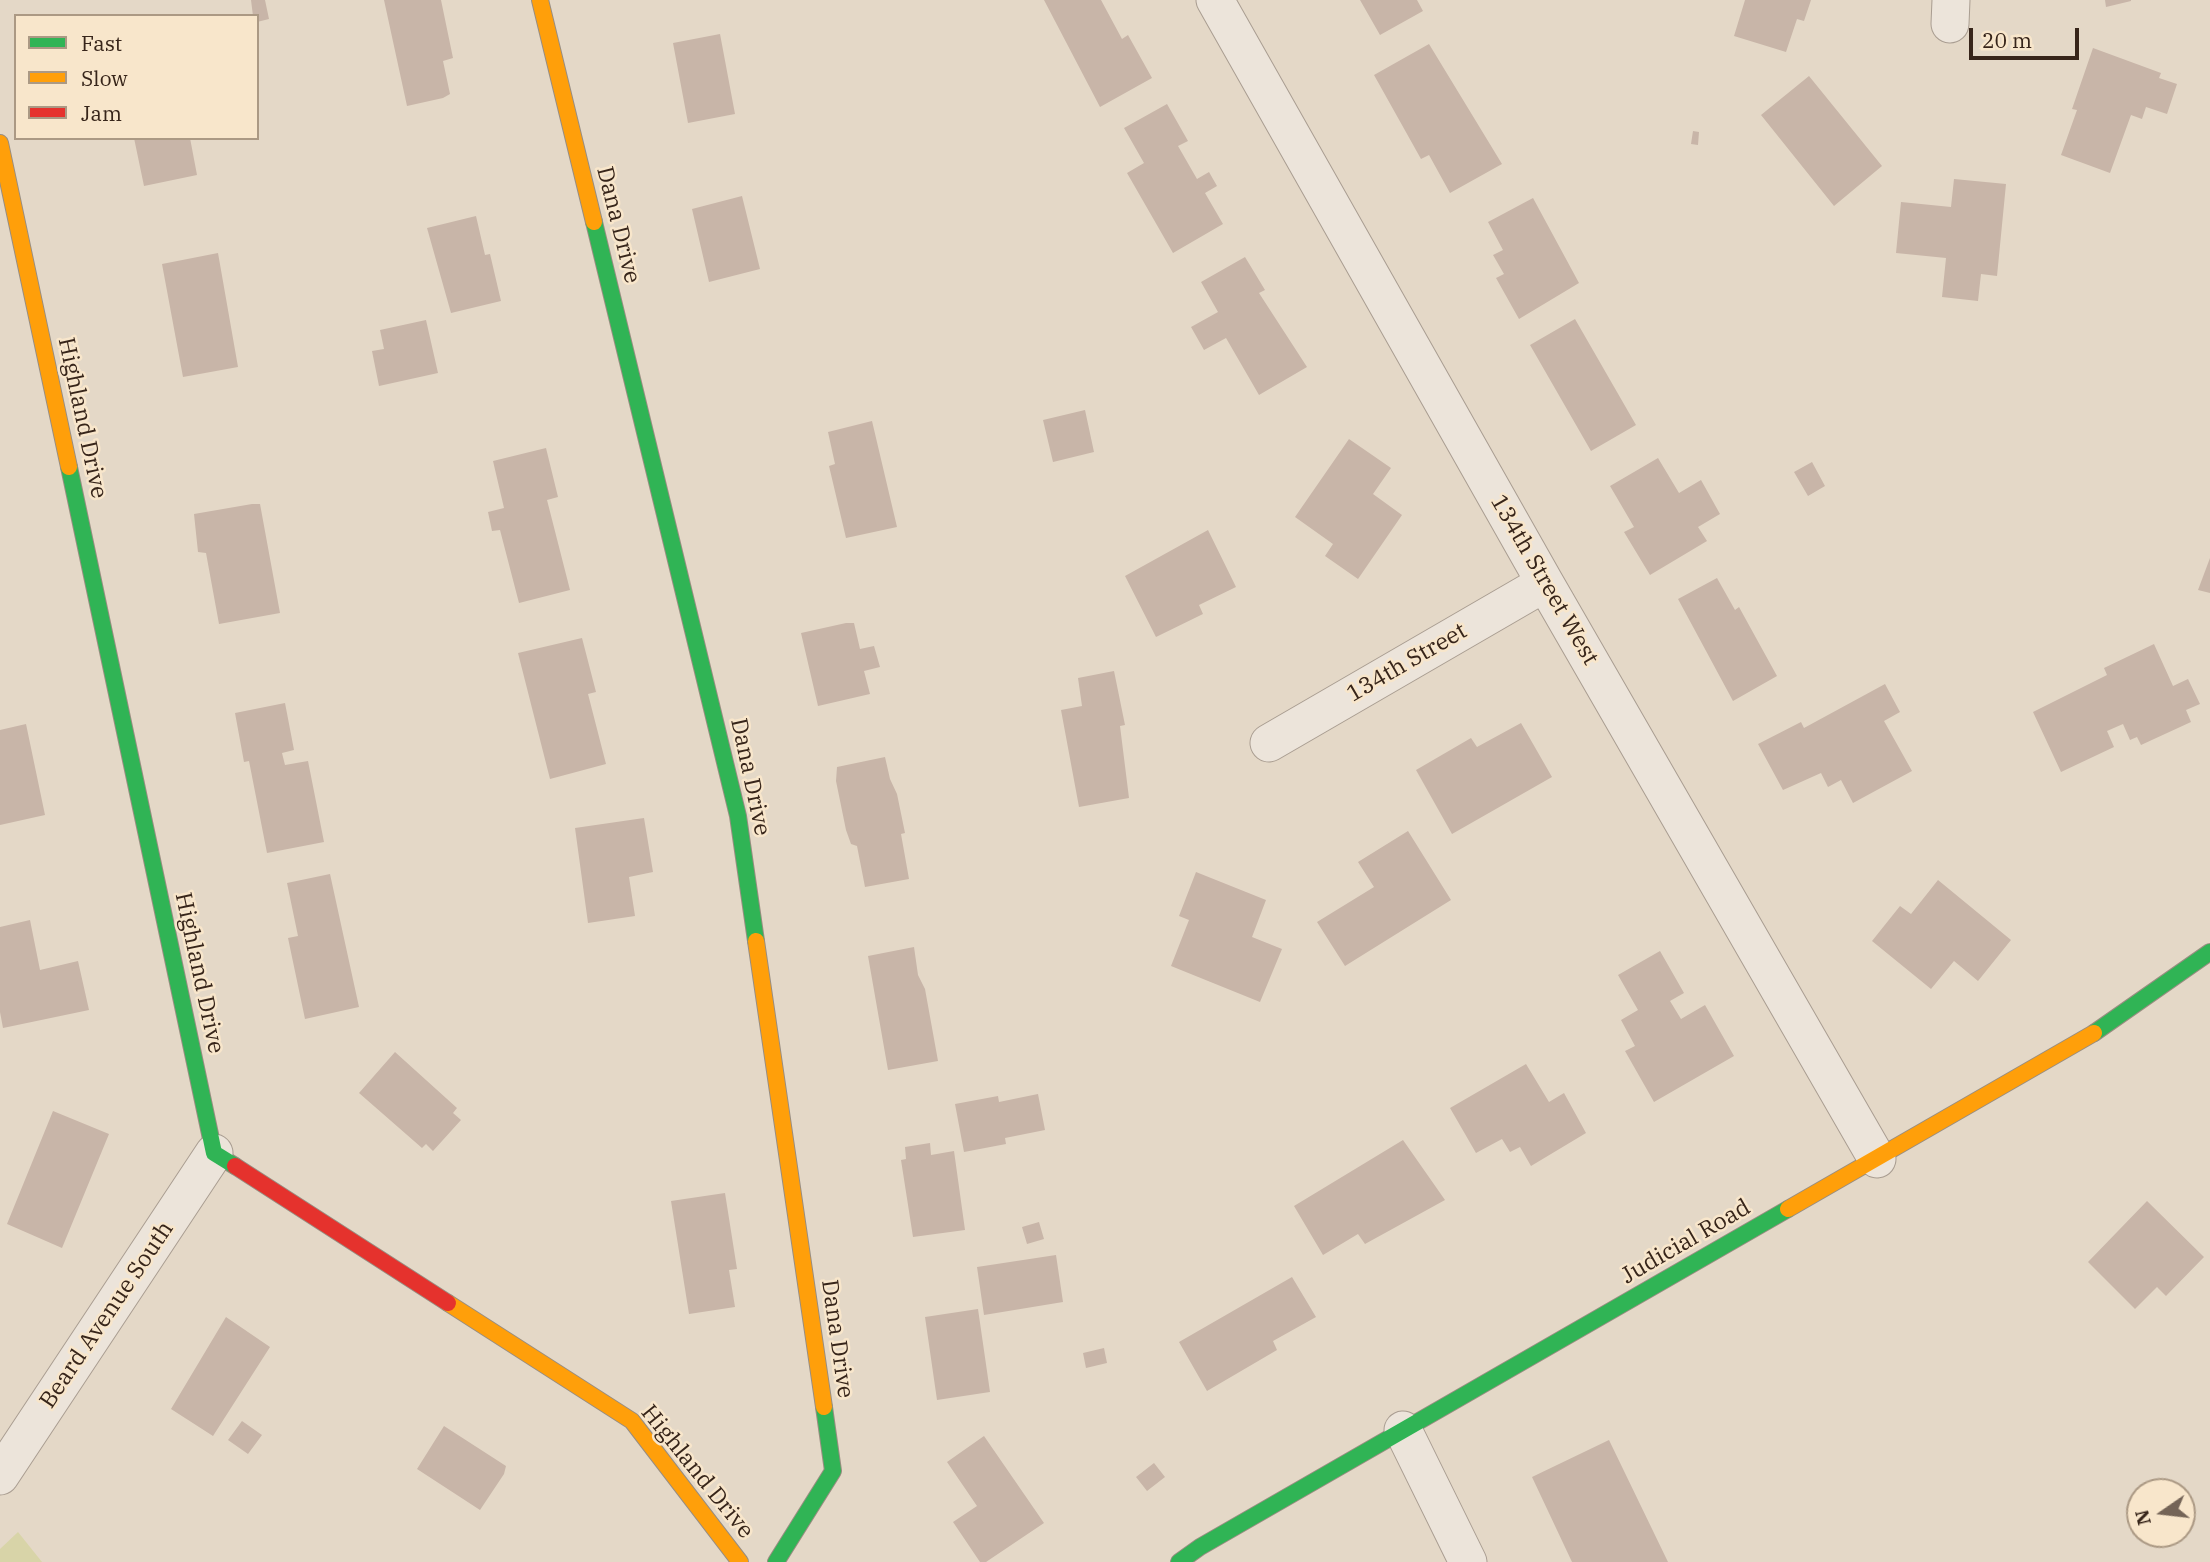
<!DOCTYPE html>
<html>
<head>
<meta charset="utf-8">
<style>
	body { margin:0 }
	#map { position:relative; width:2210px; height:1562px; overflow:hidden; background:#e4d8c7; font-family:"IBM Plex Serif",serif }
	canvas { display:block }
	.legend { position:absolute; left:14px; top:14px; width:245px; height:126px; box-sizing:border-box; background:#f8e6cb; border:2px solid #ab9984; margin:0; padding:9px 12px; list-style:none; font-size:21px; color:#37251a }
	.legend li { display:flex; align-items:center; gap:14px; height:35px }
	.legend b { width:35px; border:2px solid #ab9984 }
	.north { position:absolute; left:2126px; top:1478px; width:70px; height:70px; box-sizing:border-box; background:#f8e6cb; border:2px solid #ab9984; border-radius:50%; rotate:256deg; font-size:19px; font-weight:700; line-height:28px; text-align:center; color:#37251a }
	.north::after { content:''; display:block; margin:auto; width:24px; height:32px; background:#746457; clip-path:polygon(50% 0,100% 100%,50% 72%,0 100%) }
	.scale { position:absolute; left:1969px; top:28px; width:110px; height:32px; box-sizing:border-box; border:4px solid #37251a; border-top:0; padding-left:9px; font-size:21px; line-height:24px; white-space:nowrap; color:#37251a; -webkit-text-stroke:5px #f8e6cb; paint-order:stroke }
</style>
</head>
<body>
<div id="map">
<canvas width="2210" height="1562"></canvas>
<ul class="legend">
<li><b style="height:9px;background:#30b455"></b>Fast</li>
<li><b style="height:9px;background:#ff9f0a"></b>Slow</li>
<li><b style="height:9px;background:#e5322d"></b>Jam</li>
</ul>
<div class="north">N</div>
<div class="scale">20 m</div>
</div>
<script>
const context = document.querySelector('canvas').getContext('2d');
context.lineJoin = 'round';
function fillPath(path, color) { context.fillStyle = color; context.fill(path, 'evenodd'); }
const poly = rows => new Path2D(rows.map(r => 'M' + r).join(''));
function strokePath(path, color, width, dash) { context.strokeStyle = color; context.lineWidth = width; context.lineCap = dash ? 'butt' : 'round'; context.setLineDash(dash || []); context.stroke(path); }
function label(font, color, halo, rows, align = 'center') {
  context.font = font + ' "IBM Plex Serif",serif'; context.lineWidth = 5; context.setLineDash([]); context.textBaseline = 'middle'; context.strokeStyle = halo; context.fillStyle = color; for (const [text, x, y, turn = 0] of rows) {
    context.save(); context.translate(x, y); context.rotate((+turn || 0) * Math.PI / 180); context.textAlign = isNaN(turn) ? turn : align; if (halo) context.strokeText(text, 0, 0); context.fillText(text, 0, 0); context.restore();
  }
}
fillPath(poly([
	[18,1532,42,1562,0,1562,0,1549]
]), '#d8d4a8');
fillPath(poly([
	[251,0,265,0,269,19,257,22,257,16,253,16],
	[384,0,441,0,453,58,443,61,450,94,443,98,407,106],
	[1044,0,1101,0,1122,39,1128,35,1152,78,1100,107],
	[1360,0,1417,0,1423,11,1380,35],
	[1745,0,1811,0,1804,21,1797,19,1786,52,1734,36],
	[2105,0,2131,0,2131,1,2106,7],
	[720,34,735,114,688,123,673,43],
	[1429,44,1502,164,1450,193,1429,155,1421,159,1374,75],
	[2093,48,2161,73,2159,78,2177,84,2167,114,2146,107,2142,119,2131,115,2110,173,2061,155,2077,110,2072,109],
	[1809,76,1882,166,1834,206,1761,115],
	[1167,104,1188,141,1178,146,1197,179,1209,172,1217,186,1205,193,1223,224,1173,253,1127,173,1144,163,1124,128],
	[1693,131,1699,132,1698,145,1691,144],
	[134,138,190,138,197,175,144,186],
	[1954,179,2006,184,1997,276,1981,274,1978,301,1942,297,1946,258,1896,253,1901,202,1951,207],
	[742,196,760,269,709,282,692,209],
	[1533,198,1579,283,1519,319,1496,278,1504,274,1493,255,1503,250,1488,222],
	[476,216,485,255,490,254,501,301,451,313,427,228],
	[218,253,238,367,183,377,162,264],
	[1245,257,1265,290,1259,293,1307,367,1259,395,1226,338,1204,350,1191,327,1218,312,1201,282],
	[1575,319,1636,425,1591,451,1530,345],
	[426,320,438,373,379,386,372,351,384,349,380,330],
	[1085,410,1094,452,1053,462,1043,420],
	[872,421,897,527,846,538,829,466,835,464,828,432],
	[1349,439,1391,468,1373,494,1402,515,1358,579,1325,556,1333,544,1295,517],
	[546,448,558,497,547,500,570,590,519,603,500,530,492,531,488,512,504,508,493,461],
	[1658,458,1679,493,1701,480,1720,514,1698,527,1707,541,1650,575,1624,532,1634,527,1610,486],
	[1812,462,1825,486,1808,496,1794,472],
	[252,504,260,504,280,613,219,624,206,553,198,552,194,514],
	[1208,530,1236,587,1199,605,1203,614,1156,637,1125,576],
	[2210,558,2210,593,2198,590],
	[1717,578,1735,610,1739,607,1777,676,1733,701,1678,599],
	[846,623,854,623,860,649,874,646,880,667,864,671,870,694,818,706,801,633],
	[582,638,596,692,588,694,606,764,550,779,518,653],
	[2154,644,2173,686,2188,679,2200,704,2186,710,2191,722,2141,745,2137,737,2130,740,2123,724,2107,731,2114,747,2061,772,2033,712,2107,675,2104,668],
	[1114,671,1125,725,1120,726,1129,798,1079,807,1061,710,1082,706,1078,678],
	[1885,684,1900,712,1884,721,1912,771,1853,803,1841,780,1828,787,1821,773,1783,790,1758,744,1801,722,1804,728],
	[285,703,294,750,282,753,285,765,308,761,324,842,267,853,249,761,244,762,235,713],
	[1521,723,1552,777,1452,834,1416,770,1471,738,1477,747],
	[26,724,45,815,0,825,0,730],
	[885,757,890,779,897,794,905,833,901,834,909,879,865,887,857,846,851,844,846,830,836,781,837,767],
	[644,818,653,872,629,877,635,916,588,923,575,828],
	[1408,831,1451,900,1345,966,1317,922,1374,887,1358,862],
	[1196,872,1266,900,1252,937,1282,949,1260,1002,1171,966,1189,920,1179,916],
	[330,874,359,1007,305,1019,288,938,298,936,287,883],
	[1938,880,2011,940,1978,981,1954,961,1931,989,1872,941,1900,906,1911,914],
	[30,920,40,970,78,961,89,1010,3,1028,0,1012,0,927],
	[914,947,918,975,925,989,938,1061,888,1070,868,956],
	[1660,951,1684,993,1670,1001,1681,1019,1705,1005,1734,1056,1654,1102,1625,1051,1635,1046,1621,1020,1638,1010,1618,975],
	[395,1052,457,1108,453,1113,461,1120,433,1151,426,1144,422,1148,359,1093],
	[1526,1064,1549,1102,1564,1093,1586,1133,1531,1166,1520,1147,1510,1152,1502,1139,1476,1153,1450,1108],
	[1038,1094,1045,1130,1005,1138,1006,1144,964,1152,955,1104,998,1096,999,1102],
	[53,1111,109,1134,62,1248,7,1224],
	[1403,1140,1445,1200,1365,1244,1358,1234,1323,1255,1294,1206],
	[930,1143,931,1155,954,1151,965,1230,913,1237,901,1160,906,1159,905,1147],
	[725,1193,737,1269,729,1270,735,1307,689,1314,671,1201],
	[2147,1201,2204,1257,2166,1296,2157,1287,2135,1309,2088,1262],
	[1039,1222,1044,1239,1027,1244,1022,1227],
	[1056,1255,1063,1302,984,1315,977,1267],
	[1292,1277,1316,1317,1273,1341,1277,1350,1207,1391,1179,1342],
	[978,1309,990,1392,937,1400,925,1317],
	[226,1317,270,1347,213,1436,171,1409],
	[1104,1348,1107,1363,1086,1368,1083,1353],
	[242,1421,262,1435,248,1454,228,1440],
	[444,1426,506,1466,504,1474,480,1510,417,1469],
	[984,1436,1044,1523,986,1562,980,1562,953,1522,977,1506,947,1462],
	[1609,1440,1668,1562,1572,1562,1532,1477],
	[1154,1463,1165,1477,1147,1491,1136,1477]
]), '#c8b5a8');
const street = poly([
	[1215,0,1545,583,1877,1159],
	[1950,24,1951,0],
	[1269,743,1545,583],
	[1403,1430,1468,1562],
	[0,1476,214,1153]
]);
const fast = poly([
	[594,222,738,816,756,941],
	[69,467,214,1153,235,1166],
	[2094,1033,2210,952],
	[776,1562,833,1471,824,1407],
	[1179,1562,1200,1547,1788,1209]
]);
const slow = poly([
	[540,0,594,222],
	[0,143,69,467],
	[756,941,824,1407],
	[1788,1209,2094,1033],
	[448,1303,632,1421,740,1562]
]);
const jam = poly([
	[235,1166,448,1303]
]);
strokePath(street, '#a99d91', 39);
strokePath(fast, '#988d81', 18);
strokePath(slow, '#988d81', 18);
strokePath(jam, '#988d81', 18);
strokePath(street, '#ece4da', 37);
strokePath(fast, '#30b455', 16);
strokePath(slow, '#ff9f0a', 16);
strokePath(jam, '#e5322d', 16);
label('23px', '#37251a', '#f8e6cb', [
	["Dana Drive",618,225,76],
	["Highland Drive",82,418,78],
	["134th Street West",1544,580,60],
	["134th Street",1407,663,-30],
	["Dana Drive",750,777,78],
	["Highland Drive",199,973,78],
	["Judicial Road",1686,1242,-30],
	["Beard Avenue South",107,1315,-56],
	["Dana Drive",837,1339,82],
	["Highland Drive",697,1472,51]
]);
</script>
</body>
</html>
